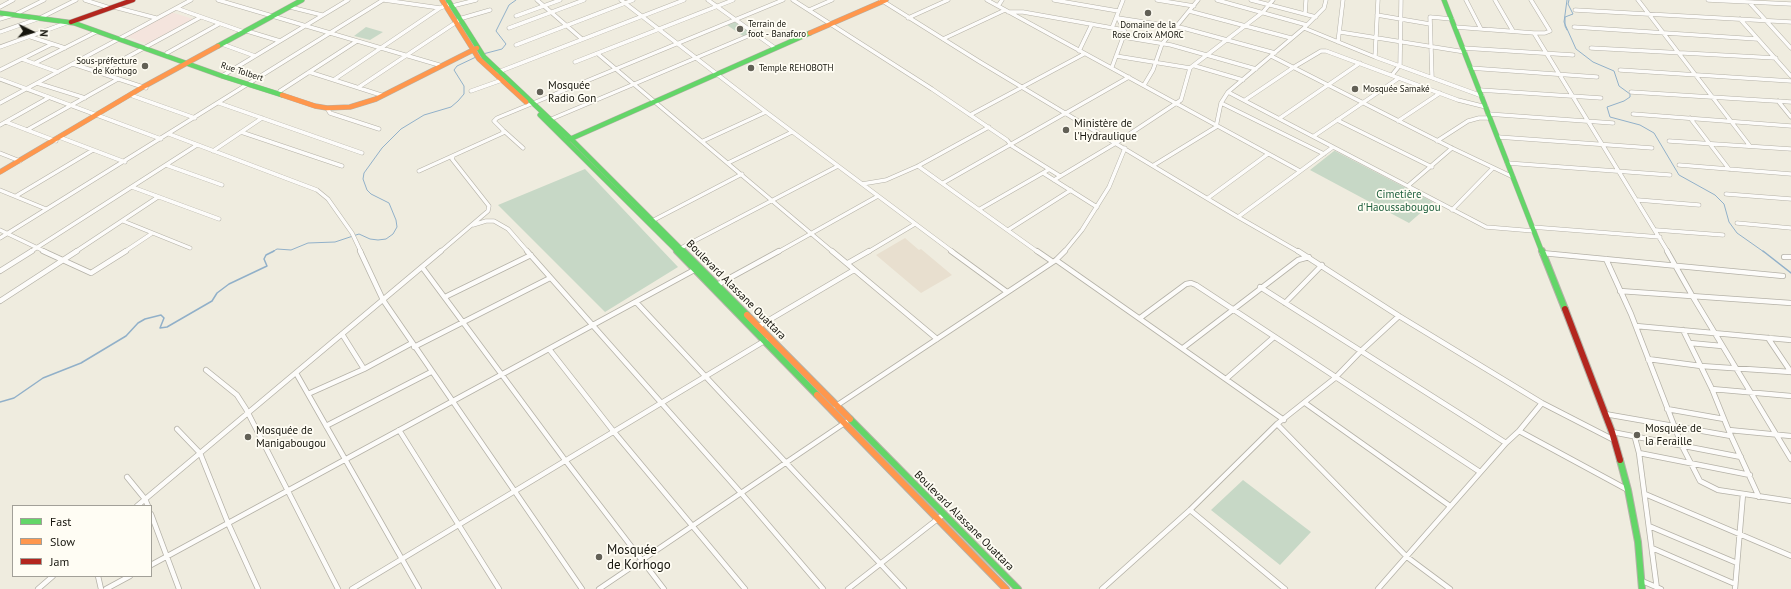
<!DOCTYPE html>
<html>
<head>
<meta charset="utf-8">
<style>
	body { margin:0 }
	#map { position:relative; width:1791px; height:589px; overflow:hidden; background:#efecdf; font-family:"PT Sans",sans-serif }
	canvas { display:block }
	.legend { position:absolute; left:12px; top:505px; width:140px; height:72px; box-sizing:border-box; background:#fffdf4; border:1px solid #a2a098; margin:0; padding:5px 7px; list-style:none; font-size:12px; color:#16150d }
	.legend li { display:flex; align-items:center; gap:8px; height:20px }
	.legend b { width:20px; border:1px solid #a2a098 }
	.north { position:absolute; left:12px; top:12px; width:40px; height:40px; -webkit-text-stroke:3px #fffdf4; paint-order:stroke; rotate:95deg; font-size:11px; font-weight:700; line-height:16px; text-align:center; color:#16150d }
	.north::after { content:''; display:block; margin:auto; width:14px; height:18px; background:#16150d; clip-path:polygon(50% 0,100% 100%,50% 72%,0 100%) }
</style>
</head>
<body>
<div id="map">
<canvas width="1791" height="589"></canvas>
<ul class="legend">
<li><b style="height:5px;background:#63d668"></b>Fast</li>
<li><b style="height:5px;background:#ff974d"></b>Slow</li>
<li><b style="height:5px;background:#b3261e"></b>Jam</li>
</ul>
<div class="north">N</div>
</div>
<script>
const context = document.querySelector('canvas').getContext('2d');
context.lineJoin = 'round';
function fillPath(path, color) { context.fillStyle = color; context.fill(path, 'evenodd'); }
const poly = rows => new Path2D(rows.map(r => 'M' + r).join(''));
function strokePath(path, color, width, dash) { context.strokeStyle = color; context.lineWidth = width; context.lineCap = dash ? 'butt' : 'round'; context.setLineDash(dash || []); context.stroke(path); }
function label(font, color, halo, rows, align = 'center') {
  context.font = font + ' "PT Sans",sans-serif'; context.lineWidth = 3.5; context.setLineDash([]); context.textBaseline = 'middle'; context.strokeStyle = halo; context.fillStyle = color; for (const [text, x, y, turn = 0] of rows) {
    context.save(); context.translate(x, y); context.rotate((+turn || 0) * Math.PI / 180); context.textAlign = isNaN(turn) ? turn : align; if (halo) context.strokeText(text, 0, 0); context.fillText(text, 0, 0); context.restore();
  }
}
fillPath(poly([
	[171,12,193,19,147,44,126,36]
]), '#f4e4dd');
fillPath(poly([
	[905,238,919,250,921,249,952,275,921,293,876,255]
]), '#e8dfcf');
fillPath(poly([
	[736,21,752,33,743,36,727,25],
	[366,27,383,32,370,40,354,36],
	[1334,151,1335,151,1433,202,1409,223,1310,170],
	[585,169,678,267,605,312,498,205],
	[1243,480,1311,532,1280,565,1211,510]
]), '#c7d8c6');
strokePath(poly([
	[1567,0,1564,22,1576,49,1593,62,1614,71,1619,86,1630,94,1630,97,1624,101,1607,107,1610,117,1640,125,1654,133,1679,175,1715,195,1724,204,1729,222,1737,233,1764,252],
	[1567,30,1565,26,1565,17,1573,14,1568,4,1569,0],
	[483,54,502,49,506,44,496,31,509,5,516,0],
	[272,252,277,249,291,250,308,243,335,242,359,234,370,239,378,240,386,239,393,234,397,227,396,220,389,203,371,194,367,190,363,179,364,173,382,148,401,129,424,115,451,107,458,101,464,94,464,86,454,70,457,66,476,57]
]), '#91b0c9', 1);
strokePath(poly([
	[1763,251,1791,273],
	[0,402,14,398,43,378,81,363,126,336,138,323,145,319,161,315,164,318,160,328,167,327,212,301,217,293,229,284,267,266,264,259,266,255,274,251]
]), '#91b0c9', 1.5);
const streetFar1 = poly([
	[85,0,110,8],
	[218,0,439,65],
	[384,0,440,8],
	[537,0,582,39],
	[621,0,766,112,953,252],
	[708,0,775,48],
	[793,0,932,89,1007,140,1012,146,1060,176],
	[881,0,980,62,1238,217,1299,252],
	[987,0,1300,171],
	[1054,0,1118,11],
	[1157,0,1194,6],
	[1217,0,1307,25],
	[1251,0,1316,17],
	[1466,0,1481,29],
	[1495,0,1513,31],
	[1638,0,1750,146],
	[1708,0,1791,4],
	[1749,2,1791,48],
	[452,6,476,0],
	[998,6,1002,0],
	[0,7,13,0],
	[114,7,156,18],
	[290,7,322,15],
	[176,8,244,32],
	[809,10,832,0],
	[1575,10,1791,22],
	[1189,11,1291,38],
	[1008,12,1023,12,1124,30],
	[18,13,44,0],
	[1305,14,1306,0],
	[1377,15,1430,24],
	[516,16,560,0],
	[908,18,948,0],
	[1118,18,1183,28,1275,53],
	[0,19,13,15],
	[459,19,490,10],
	[1740,19,1791,76],
	[1455,27,1534,33,1545,33,1550,31,1531,0],
	[1574,27,1757,39],
	[509,28,584,0],
	[1112,28,1123,0],
	[1304,28,1375,57,1482,96],
	[247,31,280,41],
	[0,32,40,18,76,0],
	[1340,32,1465,52],
	[1534,33,1668,252],
	[31,37,65,48],
	[1123,37,1171,45,1256,69],
	[943,39,1005,10],
	[1338,42,1343,0],
	[222,44,255,56],
	[516,45,633,0],
	[0,47,69,22],
	[1463,48,1573,55],
	[1591,48,1776,58],
	[1079,51,1092,24],
	[167,53,219,24],
	[598,54,833,252],
	[1116,56,1190,68],
	[1271,56,1452,148,1513,177],
	[1375,57,1378,0],
	[22,59,58,72],
	[575,62,733,0],
	[35,63,96,32],
	[73,64,146,88],
	[1195,66,1243,80],
	[1112,67,1125,32,1117,16],
	[1470,68,1597,77],
	[0,70,52,44],
	[1620,70,1791,81],
	[309,72,381,95],
	[498,72,684,0],
	[98,73,199,18],
	[1392,75,1400,65,1401,0],
	[222,76,348,0],
	[1432,77,1430,17,1452,19],
	[0,79,161,139],
	[335,79,440,8,448,5],
	[37,83,85,98],
	[1144,85,1153,70,1162,44,1198,0],
	[359,87,458,21],
	[1480,90,1601,98],
	[280,91,357,41],
	[471,91,502,80],
	[1228,92,1486,227,1534,231],
	[1631,92,1791,102],
	[133,96,195,118],
	[1245,100,1294,67,1321,51,1326,51,1458,100,1486,107],
	[1778,101,1791,117],
	[0,103,191,0],
	[219,103,362,153],
	[1221,103,1324,154],
	[327,108,330,113,379,129],
	[1488,114,1613,123],
	[1633,114,1791,126],
	[970,115,1084,54],
	[1280,118,1360,63],
	[1690,118,1729,169],
	[549,120,755,33],
	[1337,120,1432,167],
	[1398,121,1440,93],
	[6,122,56,141],
	[0,125,48,98],
	[27,130,118,79],
	[504,131,523,148],
	[241,132,342,166],
	[169,134,317,190,328,199,352,233,361,252],
	[1314,136,1399,78],
	[59,137,125,162],
	[1498,137,1652,148],
	[703,141,766,112],
	[1437,141,1468,121,1479,118,1490,118],
	[1669,141,1791,149],
	[213,151,262,118],
	[0,153,20,161],
	[728,163,792,132],
	[1507,163,1670,175],
	[166,165,222,185],
	[1154,165,1216,127,1221,103,1228,92,1304,28,1324,8,1326,0],
	[1679,165,1791,174],
	[918,166,1038,252],
	[419,171,503,133,503,130,494,121,497,118,783,0],
	[1043,173,1097,207],
	[1054,180,1116,143,1181,100,1190,68,1263,12,1273,0],
	[943,183,1129,77],
	[862,184,886,180,918,166,989,127],
	[1409,185,1452,148],
	[132,187,219,219],
	[0,190,46,209],
	[1726,194,1791,199],
	[16,196,93,150],
	[1208,198,1268,154],
	[1638,200,1699,205],
	[980,209,1048,170],
	[1452,210,1493,168],
	[1238,217,1333,147],
	[123,221,190,248],
	[650,222,742,174],
	[1737,223,1791,228],
	[473,225,486,221,494,221,508,229,528,252],
	[1532,227,1660,237],
	[0,230,46,252],
	[1008,230,1071,190],
	[1656,230,1723,235],
	[0,238,383,0],
	[681,248,838,166],
	[30,252,197,145],
	[75,252,158,197],
	[124,252,151,234],
	[440,252,488,211,489,206,452,159,453,156],
	[778,252,878,196],
	[868,252,915,224],
	[1064,252,1082,230,1109,187,1125,148]
]);
const street = poly([
	[43,251,91,273,126,251],
	[360,251,383,300,582,589],
	[527,251,741,493,823,589],
	[832,251,937,339],
	[951,251,1007,292],
	[1037,251,1053,262],
	[1298,251,1399,316,1542,403,1614,440],
	[1667,251,1693,297,1791,459],
	[1542,253,1783,276],
	[1784,257,1791,257],
	[1606,259,1631,314,1682,446,1700,481,1718,490,1791,501],
	[1056,260,1284,420],
	[848,263,869,251],
	[422,267,565,460,664,589],
	[0,271,32,251],
	[717,285,779,251],
	[1260,287,1506,443],
	[1620,291,1791,303],
	[445,297,531,255],
	[0,301,77,251],
	[636,302,904,589],
	[1285,303,1322,265],
	[1140,318,1186,284,1191,283,1196,285,1480,472],
	[759,326,854,270],
	[1636,326,1791,340],
	[1683,330,1712,389,1731,436,1759,497],
	[342,334,364,369],
	[1768,338,1791,372],
	[1690,343,1722,346],
	[414,347,550,278],
	[1183,348,1298,260,1309,257],
	[549,349,614,432,745,589],
	[1648,359,1701,366,1791,372],
	[206,370,237,395,246,409,338,589],
	[296,373,419,589],
	[1226,379,1274,337],
	[1712,389,1791,396],
	[308,394,364,369,412,343],
	[1305,403,1450,506],
	[836,406,1056,260,1065,251],
	[1667,409,1724,419],
	[1605,414,1731,436],
	[1277,424,1407,557,1450,589],
	[326,426,431,372],
	[177,429,200,453,228,523,258,589],
	[399,430,499,589],
	[1729,430,1791,436],
	[1519,431,1628,490],
	[1612,432,1741,457],
	[1635,438,1639,453,1657,589],
	[1639,453,1750,475],
	[127,477,145,499,148,506],
	[1645,494,1791,556],
	[137,506,441,251],
	[1190,510,1285,589],
	[151,514,179,589],
	[1649,526,1737,563],
	[1652,548,1735,584],
	[151,565,696,269],
	[98,576,101,589],
	[1642,581,1661,589],
	[38,589,53,576],
	[106,589,130,576],
	[352,589,766,340],
	[599,589,846,422],
	[848,589,944,514],
	[1102,589,1190,510,1277,424,1335,378,1361,351,1399,316],
	[1378,589,1506,443,1519,431,1542,403],
	[1735,589,1743,494]
]);
const fastFar1 = poly([
	[448,0,484,57,571,139,684,252],
	[1444,0,1542,252],
	[0,13,74,23,222,76,282,95],
	[218,46,302,0],
	[540,115,678,252],
	[568,140,810,33]
]);
const fast = poly([
	[677,251,817,395],
	[683,251,747,315],
	[1542,251,1565,309],
	[850,419,1018,589],
	[1620,460,1628,490,1638,542,1642,589]
]);
const slowFar1 = poly([
	[442,0,479,59,526,102],
	[810,33,886,0],
	[282,95,315,106,327,108,350,107,376,99,477,48],
	[0,172,143,87,218,46]
]);
const slow = poly([
	[747,315,850,419],
	[817,395,1006,589]
]);
const jamFar1 = poly([
	[71,22,133,0]
]);
const jam = poly([
	[1565,309,1612,432,1620,460]
]);
strokePath(streetFar1, '#b4b1a7', 4.5);
strokePath(street, '#b4b1a7', 6);
strokePath(fastFar1, '#b4b1a7', 5.5);
strokePath(fast, '#b4b1a7', 8);
strokePath(slowFar1, '#b4b1a7', 5.5);
strokePath(slow, '#b4b1a7', 8);
strokePath(jamFar1, '#b4b1a7', 5.5);
strokePath(jam, '#b4b1a7', 8);
strokePath(streetFar1, '#fdfcfa', 3.5);
strokePath(street, '#fdfcfa', 4.5);
strokePath(fastFar1, '#63d668', 4.5);
strokePath(fast, '#63d668', 6);
strokePath(slowFar1, '#ff974d', 4.5);
strokePath(slow, '#ff974d', 6);
strokePath(jamFar1, '#b3261e', 4.5);
strokePath(jam, '#b3261e', 6);
for (const [x, y, r, color] of [
	[1148,13,4,"#626056"],
	[740,29,4,"#626056"],
	[145,66,4,"#626056"],
	[751,68,4,"#626056"],
	[1355,89,4,"#626056"],
	[540,92,4,"#626056"],
	[1066,130,4,"#626056"],
	[1637,435,4,"#626056"],
	[248,437,4,"#626056"],
	[599,557,4,"#626056"]
]) { const dot = new Path2D(); dot.arc(x, y, r, 0, 2 * Math.PI); context.fillStyle = color; context.fill(dot); strokePath(dot, '#fffdf4', 1.5); }
label('9px', '#16150d', '#fffdf4', [
	["Terrain de",748,24],
	["foot - Banaforo",748,34],
	["Domaine de la",1148,25,"center"],
	["Rose Croix AMORC",1148,35,"center"],
	["Sous-préfecture",137,61,"right"],
	["de Korhogo",137,71,"right"],
	["Temple REHOBOTH",759,68],
	["Mosquée Samaké",1363,89]
], 'left');
label('9px', '#16150d', '#fffdf4', [
	["Rue Tolbert",242,72,18]
]);
label('11px', '#16150d', '#fffdf4', [
	["Mosquée",548,86],
	["Radio Gon",548,99],
	["Ministère de",1074,124],
	["l'Hydraulique",1074,137],
	["Mosquée de",1645,429],
	["la Feraille",1645,442],
	["Mosquée de",256,431],
	["Manigabougou",256,444]
], 'left');
label('11px', '#20613f', '#fffdf4', [
	["Cimetière",1399,195],
	["d'Haoussabougou",1399,208]
]);
label('11px', '#16150d', '#fffdf4', [
	["Boulevard Alassane Ouattara",736,290,45],
	["Boulevard Alassane Ouattara",964,521,45]
]);
label('13px', '#16150d', '#fffdf4', [
	["Mosquée",607,550],
	["de Korhogo",607,565]
], 'left');
</script>
</body>
</html>
